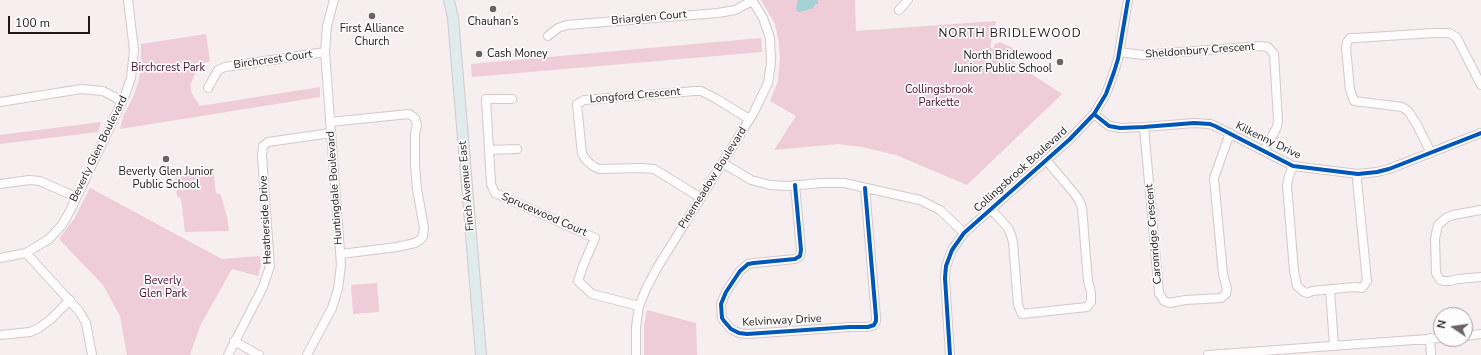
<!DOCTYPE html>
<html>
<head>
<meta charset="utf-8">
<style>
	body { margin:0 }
	#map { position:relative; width:1481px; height:355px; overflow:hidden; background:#f7eef0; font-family:"Nunito Sans",sans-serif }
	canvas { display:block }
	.north { position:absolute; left:1433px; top:307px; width:40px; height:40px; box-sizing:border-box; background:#fcfcfc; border:1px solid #a4a0a2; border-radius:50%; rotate:283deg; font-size:11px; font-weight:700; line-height:16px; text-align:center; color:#21171b }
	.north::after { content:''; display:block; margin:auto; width:14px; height:18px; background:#6c6266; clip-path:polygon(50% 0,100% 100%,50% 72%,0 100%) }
	.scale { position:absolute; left:8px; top:16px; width:82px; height:18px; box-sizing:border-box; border:2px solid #21171b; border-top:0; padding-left:5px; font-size:12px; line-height:14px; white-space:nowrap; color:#21171b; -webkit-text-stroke:3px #fcfcfc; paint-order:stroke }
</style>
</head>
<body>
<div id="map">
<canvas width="1481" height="355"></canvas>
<div class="north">N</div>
<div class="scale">100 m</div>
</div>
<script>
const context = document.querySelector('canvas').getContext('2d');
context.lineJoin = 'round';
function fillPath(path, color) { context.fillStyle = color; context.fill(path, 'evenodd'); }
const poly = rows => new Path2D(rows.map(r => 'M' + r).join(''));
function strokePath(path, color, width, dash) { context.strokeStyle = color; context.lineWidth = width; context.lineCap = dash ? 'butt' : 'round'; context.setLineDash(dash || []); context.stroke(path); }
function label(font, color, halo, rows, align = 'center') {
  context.font = font + ' "Nunito Sans",sans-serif'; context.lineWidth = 3.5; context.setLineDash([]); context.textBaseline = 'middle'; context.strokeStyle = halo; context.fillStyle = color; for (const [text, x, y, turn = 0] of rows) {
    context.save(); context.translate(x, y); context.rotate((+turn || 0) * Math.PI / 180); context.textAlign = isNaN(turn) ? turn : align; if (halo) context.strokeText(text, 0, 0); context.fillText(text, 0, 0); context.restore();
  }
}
fillPath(poly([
	[761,0,855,0,856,31,996,21,990,47,993,49,995,44,1000,42,1015,49,1010,60,1062,94,967,185,896,155,862,147,838,144,774,150,796,116,770,101,778,81,780,58,779,43,775,24],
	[206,34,210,61,202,64,198,68,190,85,192,94,200,106,320,87,320,97,120,129,123,117,134,95,139,80,141,62,141,44],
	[761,38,762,52,472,77,471,64],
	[101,122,98,132,0,144,0,135],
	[213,167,216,193,221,195,227,217,229,231,185,232,181,199,177,196,175,174],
	[90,188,222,259,260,256,261,265,258,276,232,269,200,326,190,355,127,355,120,316,103,285,59,239,74,219],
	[377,283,379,312,353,314,351,285],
	[647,310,696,323,697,355,644,355,644,325]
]), '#eeccd8');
fillPath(poly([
	[798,0,818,0,818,4,815,4,813,8,811,9,799,12,797,11,796,8]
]), '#a4d2d5');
const minor = poly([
	[899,10,908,0],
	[548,36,558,28,567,25,718,13,735,10,752,1],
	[1119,52,1143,55,1260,46,1268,47,1274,54,1278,120,1277,127,1264,151],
	[208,88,218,70,225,67,325,52],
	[0,102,81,89,103,91,122,101],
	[1094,114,1109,126,1120,128,1144,127,1194,123,1210,124,1215,126,1293,166,1358,174,1377,172,1389,169,1481,133],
	[330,122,409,114,415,118,417,125,415,134,415,165,417,189,424,228,423,236,420,240,415,243,397,247,341,254],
	[1144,127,1159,293,1164,301,1170,303,1185,300,1221,298,1226,294,1227,289,1223,274,1214,178,1230,133],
	[517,149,489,150,491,184,495,193,595,238,583,266,578,281,592,294,639,306],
	[489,150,486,99,512,99],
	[1431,153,1416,123,1408,111,1402,107,1354,101,1350,90,1346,48,1347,42,1350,38,1356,38,1433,33,1449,33,1456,37,1459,42,1481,85],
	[723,163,751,180,770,185,788,186,821,183,844,183,920,200,940,210,964,233],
	[1293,166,1289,176,1287,185,1294,271,1297,286,1304,292,1308,293,1312,291,1354,287,1362,288,1367,281,1357,180,1358,174],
	[0,184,29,180,40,181,76,197],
	[795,185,801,250,800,256,795,259,754,263,748,264,740,271,726,292,721,304,722,318,724,321,731,329,739,333,747,334,850,327,868,327,874,325,876,321,876,317,865,188],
	[701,198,654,169,640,168,599,169,593,166,587,161,582,154,577,104,584,100,695,91,701,91,715,98,749,119],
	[991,209,1008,228,1011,235,1013,242,1018,305,1022,314,1087,307,1091,302,1091,292,1088,281,1082,208,1079,200,1074,193,1046,160],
	[1481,210,1453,215,1446,218,1438,225,1435,239,1436,273,1440,280,1443,281,1450,281,1458,279,1481,277],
	[26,253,79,311,86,323,92,355],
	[0,258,26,253,49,239,62,225,70,211,125,95,131,78,134,50,128,0],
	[1330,290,1334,346],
	[0,335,30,332,39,328,51,319,70,300],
	[1465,336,1481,334],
	[1430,338,1431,355],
	[234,341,259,355],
	[228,355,263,287,270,266,262,156,263,146,268,142,331,133],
	[307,355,332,308,338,289,341,265,325,52,327,26,334,0],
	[636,355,636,327,639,306,646,289,657,268,754,112,768,83,771,63,770,38,763,18,752,0],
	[950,355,945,278,946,266,952,250,964,233,1070,139,1094,114,1106,94,1114,72,1118,59,1128,0],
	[1208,355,1441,338]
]);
const major = poly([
	[449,0,453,18,481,355]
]);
strokePath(minor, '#d2c9cc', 10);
strokePath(major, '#cfcacc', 12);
strokePath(minor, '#fefcfd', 8);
strokePath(major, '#e0ebec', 10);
strokePath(poly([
	[1094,114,1109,126,1120,128,1144,127,1194,123,1210,124,1215,126,1293,166,1358,174,1377,172,1389,169,1481,133],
	[795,185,801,250,800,256,795,259,754,263,748,264,740,271,726,292,721,304,722,318,724,321,731,329,739,333,747,334,850,327,868,327,874,325,876,321,876,317,865,188],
	[950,355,945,278,946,266,952,250,964,233,1070,139,1094,114,1106,94,1114,72,1118,59,1128,0]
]), '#0057b8', 4);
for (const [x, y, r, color] of [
	[493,9,4,"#6c6266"],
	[372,16,4,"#6c6266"],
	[479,54,4,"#6c6266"],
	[1060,62,4,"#6c6266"],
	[166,159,4,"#6c6266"]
]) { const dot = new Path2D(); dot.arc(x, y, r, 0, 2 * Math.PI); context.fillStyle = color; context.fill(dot); strokePath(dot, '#fcfcfc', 1.5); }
label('11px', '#21171b', '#fcfcfc', [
	["Briarglen Court",649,18,-5],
	["Sheldonbury Crescent",1200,51,-4],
	["Birchcrest Court",273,60,-8],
	["Longford Crescent",635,96,-5],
	["Kilkenny Drive",1268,141,26],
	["Beverly Glen Boulevard",99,149,-64],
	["Collingsbrook Boulevard",1021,170,-42],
	["Pinemeadow Boulevard",713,178,-58],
	["Finch Avenue East",467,186,-95],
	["Huntingdale Boulevard",335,188,-94],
	["Sprucewood Court",544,215,24],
	["Heatherside Drive",266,220,-93],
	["Caronridge Crescent",1154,234,-95],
	["Kelvinway Drive",782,321,-3]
]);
label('11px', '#21171b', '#fcfcfc', [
	["Chauhan’s",493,22],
	["First Alliance",372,29],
	["Church",372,42],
	["Cash Money",487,54,"left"],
	["North Bridlewood",1052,56,"right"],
	["Junior Public School",1052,69,"right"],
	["Beverly Glen Junior",166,172],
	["Public School",166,185]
]);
label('11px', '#4e0d2d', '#fcfcfc', [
	["Birchcrest Park",168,68],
	["Collingsbrook",939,90],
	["Parkette",939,103],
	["Beverly",163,281],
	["Glen Park",163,294]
]);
context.letterSpacing = '1px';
label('12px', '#21171b', '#fcfcfc', [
	["NORTH BRIDLEWOOD",1010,34]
]);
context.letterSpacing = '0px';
</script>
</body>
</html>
